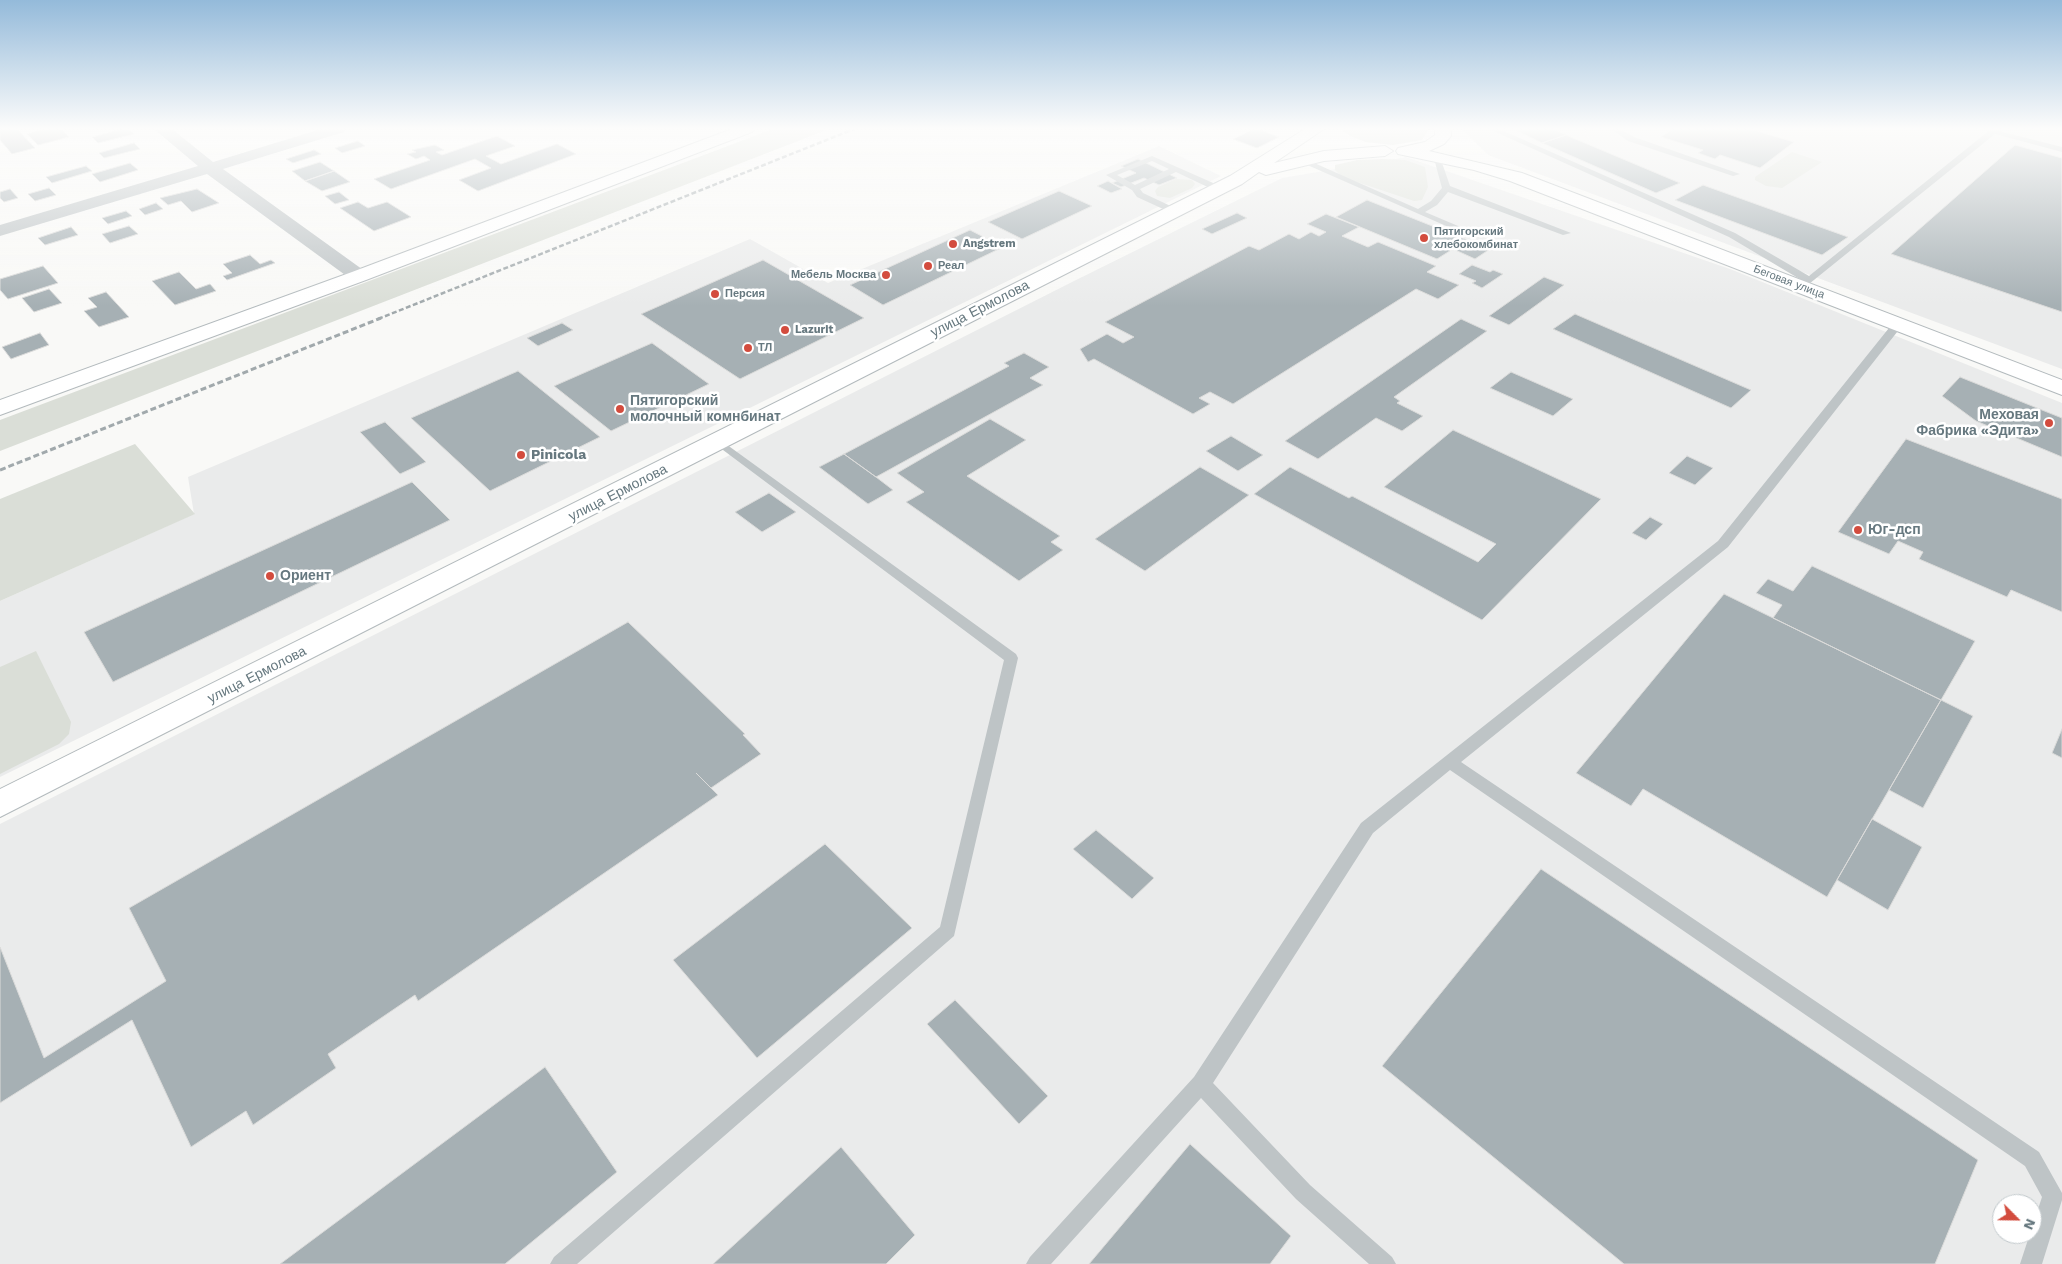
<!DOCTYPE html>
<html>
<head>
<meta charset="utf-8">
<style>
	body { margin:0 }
	#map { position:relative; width:2062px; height:1264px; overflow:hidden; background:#f9f9f7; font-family:"Work Sans",sans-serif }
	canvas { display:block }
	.north { position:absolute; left:1992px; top:1194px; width:50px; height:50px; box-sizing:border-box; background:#fff; border:1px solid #c2c9cc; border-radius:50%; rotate:113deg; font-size:14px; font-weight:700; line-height:20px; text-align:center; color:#66787f }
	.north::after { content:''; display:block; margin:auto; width:18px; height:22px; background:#d34c3e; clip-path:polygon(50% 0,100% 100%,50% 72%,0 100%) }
</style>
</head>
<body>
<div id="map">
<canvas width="2062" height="1264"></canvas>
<div class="north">N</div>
</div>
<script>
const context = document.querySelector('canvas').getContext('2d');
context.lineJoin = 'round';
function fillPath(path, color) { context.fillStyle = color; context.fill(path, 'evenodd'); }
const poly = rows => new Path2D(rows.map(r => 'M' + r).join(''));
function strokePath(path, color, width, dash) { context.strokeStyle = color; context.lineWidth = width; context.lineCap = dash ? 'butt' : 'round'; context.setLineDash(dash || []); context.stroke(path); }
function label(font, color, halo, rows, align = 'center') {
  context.font = font + ' "Work Sans",sans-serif'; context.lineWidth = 5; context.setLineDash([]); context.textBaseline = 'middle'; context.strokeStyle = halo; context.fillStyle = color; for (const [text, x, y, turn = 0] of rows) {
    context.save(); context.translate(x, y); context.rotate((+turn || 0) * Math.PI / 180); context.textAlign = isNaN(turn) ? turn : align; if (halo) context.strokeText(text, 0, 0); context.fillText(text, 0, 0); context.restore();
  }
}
fillPath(poly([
	[1462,129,1584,129,1590,143,1585,129,2062,129,2062,369,1488,155],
	[1159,146,1221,176,0,777,0,601,194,514,188,477,750,239,828,283],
	[1406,157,1730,269,2062,403,2062,1264,0,1264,0,824,1074,281,1282,178],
	[2002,1204,2032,1204,2032,1234,2002,1234]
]), '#eaebeb');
fillPath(poly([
	[773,129,829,129,0,451,0,420],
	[1340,129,1429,129,1422,140,1393,145,1366,142,1350,136],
	[1792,152,1822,162,1782,188,1766,186,1755,180,1755,177],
	[1383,159,1405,160,1425,167,1428,187,1422,200,1414,201,1342,177,1335,170,1335,165,1357,160],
	[1176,179,1192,180,1195,184,1192,188,1170,198,1157,196,1155,191,1158,187],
	[135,444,195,514,0,601,0,499],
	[36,651,71,722,69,734,59,744,0,774,0,667]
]), '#daded7');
const building = poly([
	[0,129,17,129,35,148,12,154,0,140,0,129],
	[47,129,61,129,69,137,38,145,27,134,47,129],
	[124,129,128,129,134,134,98,143,92,137,124,129],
	[1255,129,1256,129,1279,137,1257,148,1233,139,1255,129],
	[1513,129,1553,129,1566,135,1542,143,1513,129],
	[1672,129,1750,129,1794,142,1760,168,1720,155,1715,159,1698,153,1703,150,1661,137,1672,129],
	[1566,135,1680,183,1656,193,1542,143,1566,135],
	[497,136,515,146,486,156,501,164,557,144,576,154,478,191,459,180,491,168,475,159,391,189,374,179,430,160,424,156,416,159,407,154,416,152,412,150,435,145,444,150,436,152,442,155,497,136],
	[358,141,365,146,342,153,335,148,358,141],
	[134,143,140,149,104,158,99,153,134,143],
	[2015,145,2062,158,2062,312,1891,254,2015,145],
	[314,150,321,154,293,163,286,159,314,150],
	[1138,159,1177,178,1159,185,1144,178,1121,187,1112,183,1136,173,1121,166,1138,159],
	[320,162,334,171,305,181,292,171,320,162],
	[130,163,138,170,100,182,92,174,130,163],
	[86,166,92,171,52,183,46,177,86,166],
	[334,171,350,182,322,191,305,181,334,171],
	[1108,181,1122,189,1111,193,1097,186,1108,181],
	[1703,185,1848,237,1822,255,1675,200,1703,185],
	[49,188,56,195,35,201,28,194,49,188],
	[10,189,18,198,4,202,0,198,0,192,10,189],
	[197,189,219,203,192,212,181,201,168,205,160,198,197,189],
	[1059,191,1092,206,1022,239,988,222,1059,191],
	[339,192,349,200,335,204,325,196,339,192],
	[1367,200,1490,249,1475,259,1453,249,1437,259,1336,217,1367,200],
	[358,202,368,208,387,202,411,217,374,231,340,208,358,202],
	[156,203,163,209,145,215,139,209,156,203],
	[126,211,132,216,108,224,102,218,126,211],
	[1237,213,1247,218,1212,234,1202,229,1237,213],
	[1326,214,1359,227,1342,236,1368,247,1378,242,1436,266,1427,272,1459,285,1438,299,1416,289,1233,404,1210,392,1199,398,1210,404,1193,414,1094,359,1088,362,1080,349,1107,334,1123,343,1134,337,1105,322,1249,246,1259,250,1289,234,1299,239,1311,232,1319,236,1326,232,1307,224,1326,214],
	[129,226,138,234,110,243,102,234,129,226],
	[71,227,78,235,45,245,38,238,71,227],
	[970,230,1003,247,883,305,850,285,970,230],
	[250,255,260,264,271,260,275,263,227,280,223,276,232,273,223,264,250,255],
	[763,260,864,318,740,379,641,314,763,260],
	[1472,265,1490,272,1493,270,1503,274,1482,288,1472,283,1476,281,1459,274,1472,265],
	[43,266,58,283,8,299,0,290,0,279,43,266],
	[179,272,196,289,210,284,216,291,175,305,152,281,179,272],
	[1544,277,1564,285,1509,325,1489,316,1544,277],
	[49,289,62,303,34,312,22,298,49,289],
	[106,292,129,317,99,327,84,311,97,307,88,298,106,292],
	[1575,314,1751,390,1731,408,1553,329,1575,314],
	[1461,319,1487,331,1394,397,1400,401,1397,403,1423,416,1402,431,1376,418,1318,459,1285,441,1461,319],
	[562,323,573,330,538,346,527,338,562,323],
	[40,333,49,345,11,359,2,347,40,333],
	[652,343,709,384,611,431,554,386,652,343],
	[1024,353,1049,367,1030,378,1043,385,876,477,844,454,1009,366,1004,363,1024,353],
	[518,371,600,437,490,491,411,418,518,371],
	[1511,372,1573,399,1553,416,1490,388,1511,372],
	[1960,377,2062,418,2062,457,1976,421,1942,396,1960,377],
	[990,419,1026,440,967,476,1060,536,1051,542,1063,550,1019,581,906,502,924,492,897,473,990,419],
	[385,422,426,462,400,474,360,432,385,422],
	[1453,430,1601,499,1482,620,1254,494,1290,467,1349,498,1352,496,1478,562,1496,544,1384,487,1453,430],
	[1231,436,1263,455,1238,471,1206,451,1231,436],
	[1906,439,2062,499,2062,612,2011,590,2007,597,1919,559,1923,552,1898,541,1889,554,1838,532,1906,439],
	[844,454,876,477,893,490,868,504,819,467,844,454],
	[1687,456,1713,468,1695,485,1669,473,1687,456],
	[1200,467,1249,495,1145,571,1095,539,1200,467],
	[412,482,450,520,113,682,84,632,412,482],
	[769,493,796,512,762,532,735,512,769,493],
	[1650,517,1663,524,1646,540,1632,533,1650,517],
	[1812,566,1975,641,1941,700,1773,618,1782,605,1756,593,1768,579,1793,591,1812,566],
	[1724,594,1941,700,1827,897,1643,789,1631,806,1576,773,1724,594],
	[628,622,745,734,743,735,761,754,711,788,696,773,718,795,418,1001,415,995,328,1054,336,1068,253,1125,246,1111,191,1147,132,1020,0,1103,0,947,44,1058,166,981,129,908,628,622],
	[1941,700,1973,716,1923,808,1889,790,1941,700],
	[2062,729,2062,758,2052,753,2062,729],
	[1872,819,1922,847,1888,910,1837,880,1872,819],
	[1096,830,1154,878,1132,899,1073,849,1096,830],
	[825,844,912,928,757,1058,673,960,825,844],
	[1541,869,1978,1160,1935,1264,1624,1264,1382,1066,1541,869],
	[955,1000,1048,1096,1019,1124,927,1024,955,1000],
	[545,1067,617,1172,505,1264,280,1264,545,1067],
	[1190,1144,1291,1236,1270,1264,1089,1264,1190,1144],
	[841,1147,915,1235,886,1264,713,1264,841,1147]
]);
fillPath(building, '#a6b0b4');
strokePath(building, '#dbdbda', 1);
const secondary = poly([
	[732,129,754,129,752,132,366,280,0,415,0,400,352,272,732,129],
	[1305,129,1324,129,1274,163,1324,151,1385,146,1393,151,1385,156,1324,161,1266,175,1259,172,1242,184,0,817,0,789,1230,176,1305,129],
	[1435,129,1451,129,1451,136,1444,144,1429,151,1522,173,2062,380,2062,395,1510,181,1474,170,1398,154,1396,151,1398,148,1425,142,1435,135,1435,129]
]);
strokePath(secondary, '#b3babd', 2);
fillPath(poly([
	[1489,129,1499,129,1735,233,1809,276,1991,129,2062,147,2062,152,1995,134,1804,288,1799,285,1803,281,1729,237,1489,129],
	[1611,129,1620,129,1634,137,1740,174,1733,176,1628,141,1611,129],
	[1433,155,1440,157,1450,186,1571,233,1563,235,1448,192,1437,205,1425,212,1477,234,1469,236,1296,160,1303,158,1418,209,1431,201,1442,188,1433,155],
	[1152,156,1220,186,1221,188,1214,190,1176,172,1140,189,1143,193,1177,209,1178,211,1174,214,1137,197,1132,190,1106,175,1152,156],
	[1152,161,1169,169,1135,185,1117,175,1152,161],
	[1897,322,1901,323,1901,327,1728,547,1461,762,2039,1152,2062,1193,2062,1200,2042,1264,2020,1264,2042,1197,2025,1166,1450,770,1373,833,1213,1083,1310,1185,1392,1257,1396,1264,1369,1264,1296,1199,1201,1098,1051,1264,1026,1264,1030,1257,1194,1077,1361,823,1718,541,1893,323,1897,322],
	[719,439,1016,654,1018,658,954,936,577,1264,550,1264,554,1257,940,927,1004,660,715,444,713,442,719,439]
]), '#bec4c6');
fillPath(poly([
	[154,129,172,129,213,162,321,129,346,129,344,132,223,169,366,272,369,276,366,280,352,280,207,174,0,236,0,225,198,166,154,129]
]), '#bec4c6');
fillPath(secondary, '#fff');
strokePath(poly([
	[378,319,854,129]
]), '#a1a9ac', 2.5, [5, 2.5]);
strokePath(poly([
	[0,470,381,318]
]), '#a1a9ac', 3, [6, 3]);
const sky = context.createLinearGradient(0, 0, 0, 306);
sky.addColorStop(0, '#94bada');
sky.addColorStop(0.42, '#fcfcfb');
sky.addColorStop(1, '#fcfcfb00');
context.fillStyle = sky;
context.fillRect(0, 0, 2062, 306);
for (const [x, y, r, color] of [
	[1424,238,5,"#d34c3e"],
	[953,244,5,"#d34c3e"],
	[928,266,5,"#d34c3e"],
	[886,275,5,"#d34c3e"],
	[715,294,5,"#d34c3e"],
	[785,330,5,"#d34c3e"],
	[748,348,5,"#d34c3e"],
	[620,409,5,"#d34c3e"],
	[2049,423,5,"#d34c3e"],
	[521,455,5,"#d34c3e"],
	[1858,530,5,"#d34c3e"],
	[270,576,5,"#d34c3e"]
]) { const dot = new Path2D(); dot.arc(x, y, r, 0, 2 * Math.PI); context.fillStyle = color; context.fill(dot); strokePath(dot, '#fff', 2); }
label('bold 11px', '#66787f', '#fff', [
	["Пятигорский",1434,232],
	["хлебокомбинат",1434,245],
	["Angstrem",963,244],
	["Реал",938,266],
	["Мебель Москва",876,275,"right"],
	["Персия",725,294],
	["Lazurit",795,330],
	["ТЛ",758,348]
], 'left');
label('11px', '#66787f', '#fff', [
	["Беговая улица",1789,282,21]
]);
label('14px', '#66787f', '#fff', [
	["улица Ермолова",980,309,-27],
	["улица Ермолова",618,493,-27],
	["улица Ермолова",257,675,-27]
]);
label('bold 14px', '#66787f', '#fff', [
	["Пятигорский",630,401],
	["молочный комнбинат",630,417],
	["Меховая",2039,415,"right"],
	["Фабрика «Эдита»",2039,431,"right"],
	["Pinicola",531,455],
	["Юг-дсп",1868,530],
	["Ориент",280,576]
], 'left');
</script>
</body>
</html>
